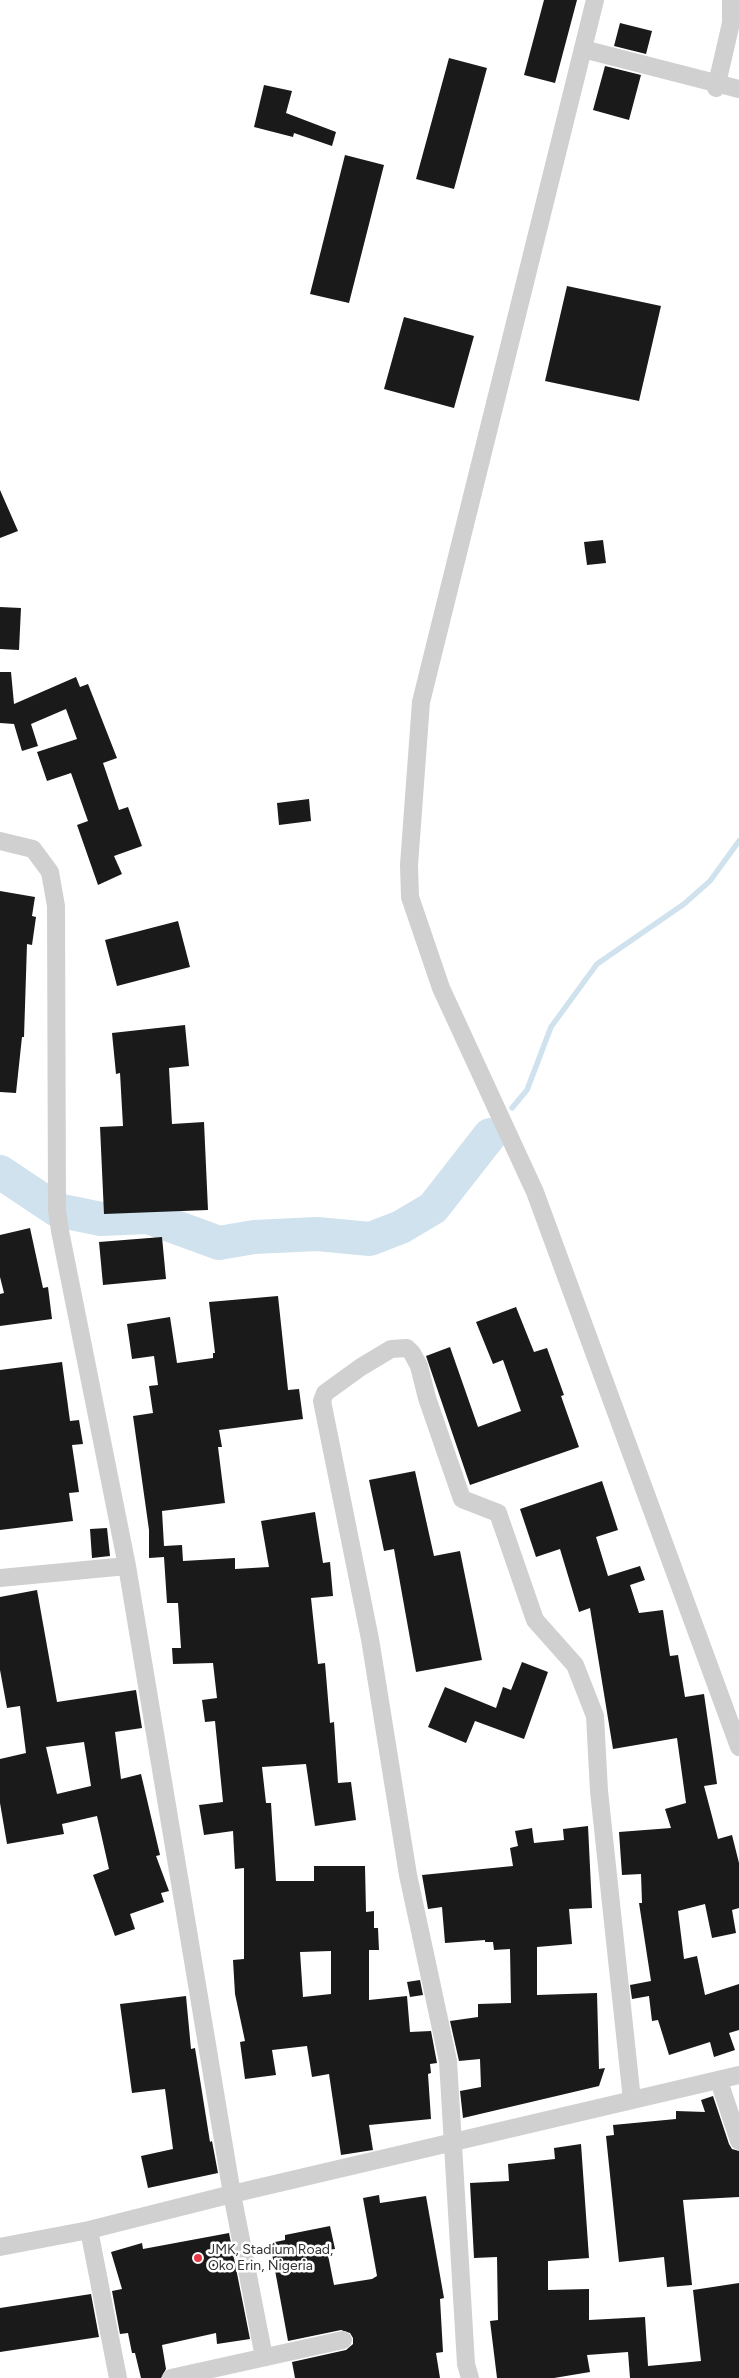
<!DOCTYPE html>
<html>
<head>
<meta charset="utf-8">
<style>
	body { margin:0 }
	canvas { display:block; background:#fff }
</style>
</head>
<body>
<canvas width="739" height="2378"></canvas>
<script>
const context = document.querySelector('canvas').getContext('2d');
context.lineJoin = 'round';
const poly = rows => new Path2D(rows.map(r => 'M' + r).join(''));
function strokePath(path, color, width, dash) { context.strokeStyle = color; context.lineWidth = width; context.lineCap = dash ? 'butt' : 'round'; context.setLineDash(dash || []); context.stroke(path); }
function fillPath(path, color) { context.fillStyle = color; context.fill(path, 'evenodd'); }
function label(font, color, halo, rows, align = 'center') {
  context.font = font + ' Figtree,sans-serif'; context.lineWidth = 5; context.setLineDash([]); context.textBaseline = 'middle'; context.strokeStyle = halo; context.fillStyle = color; for (const [text, x, y, turn = 0] of rows) {
    context.save(); context.translate(x, y); context.rotate((+turn || 0) * Math.PI / 180); context.textAlign = isNaN(turn) ? turn : align; if (halo) context.strokeText(text, 0, 0); context.fillText(text, 0, 0); context.restore();
  }
}
strokePath(poly([
	[512,1108,527,1090,551,1027,597,964,684,904,710,881,739,841]
]), '#cfe2ee', 5.5);
strokePath(poly([
	[0,1172,57,1210,101,1219,148,1217,219,1243,254,1237,317,1234,370,1239,401,1227,433,1208,490,1135]
]), '#cfe2ee', 34);
fillPath(poly([
	[544,0,577,0,555,83,524,75],
	[620,23,652,31,646,54,614,46],
	[449,58,487,68,454,189,416,179],
	[605,66,641,75,629,120,593,110],
	[264,85,292,91,286,113,336,132,332,146,294,133,293,137,254,127],
	[345,155,384,165,349,303,310,294],
	[567,286,661,306,639,401,545,381],
	[404,317,474,336,454,408,384,389],
	[0,490,18,531,0,538],
	[603,540,606,563,587,565,584,542],
	[0,607,21,608,19,650,0,649],
	[0,672,11,672,14,704,76,677,80,687,88,684,117,758,103,763,119,810,128,807,142,846,114,856,122,874,98,885,77,825,88,821,71,773,47,781,37,752,77,739,66,709,31,724,38,746,22,751,14,724,0,723],
	[309,799,311,821,279,825,277,803],
	[0,891,35,897,32,916,36,917,32,945,27,944,24,1037,22,1037,16,1093,0,1092],
	[178,921,190,967,117,986,105,940],
	[185,1025,189,1066,169,1068,172,1124,204,1122,208,1210,104,1214,100,1127,123,1126,120,1073,116,1074,112,1033],
	[30,1228,43,1288,48,1287,52,1319,0,1326,0,1294,4,1293,0,1277,0,1235],
	[162,1237,166,1279,103,1285,99,1242],
	[278,1296,288,1390,299,1389,303,1419,219,1430,222,1447,218,1447,225,1503,162,1511,164,1546,182,1545,183,1561,235,1558,235,1569,269,1567,261,1521,315,1512,323,1563,330,1562,333,1596,311,1598,318,1664,325,1663,330,1723,334,1722,338,1783,351,1782,356,1820,315,1826,306,1764,262,1767,266,1803,271,1803,276,1881,314,1881,314,1866,365,1866,366,1912,374,1911,374,1928,378,1928,379,1950,369,1950,369,2000,407,1996,410,2032,431,2031,437,2063,430,2064,431,2073,428,2074,431,2119,369,2125,373,2150,341,2155,329,2074,312,2077,307,2046,272,2050,276,2075,245,2079,240,2042,245,2041,235,1994,233,1960,244,1959,244,1868,235,1869,233,1831,204,1835,199,1805,223,1802,215,1721,205,1722,202,1700,217,1698,213,1663,173,1664,172,1648,181,1648,178,1603,167,1603,164,1557,149,1558,149,1530,133,1416,153,1413,149,1386,158,1385,154,1356,132,1359,127,1324,170,1317,177,1363,213,1358,213,1353,215,1353,209,1302],
	[331,1951,331,1994,303,1997,300,1952],
	[516,1307,534,1352,547,1348,564,1395,561,1396,579,1447,470,1485,426,1356,450,1347,478,1427,521,1411,503,1360,493,1364,476,1322],
	[62,1362,70,1421,79,1420,83,1444,72,1445,79,1492,69,1493,73,1521,0,1530,0,1370],
	[415,1471,434,1556,460,1551,482,1660,416,1672,394,1549,384,1551,369,1480],
	[602,1481,618,1530,596,1537,608,1576,640,1566,645,1580,630,1585,639,1613,663,1610,670,1656,678,1655,685,1697,704,1694,717,1784,704,1786,718,1839,732,1835,739,1863,739,1908,732,1910,736,1933,712,1938,705,1904,678,1911,684,1959,697,1956,705,1995,739,1984,739,2030,729,2033,735,2050,714,2057,710,2042,669,2055,658,2020,652,2021,649,1996,632,1999,630,1985,651,1981,639,1903,642,1903,641,1874,622,1875,619,1832,671,1828,665,1809,686,1803,677,1738,613,1749,590,1608,579,1612,560,1549,536,1557,520,1509],
	[107,1528,110,1556,92,1558,90,1529],
	[37,1590,57,1702,136,1690,142,1728,115,1732,121,1779,141,1774,160,1855,156,1856,169,1891,161,1893,164,1902,130,1914,135,1929,115,1936,93,1875,109,1869,97,1816,62,1824,64,1834,7,1844,0,1803,0,1759,26,1753,20,1706,7,1708,0,1670,0,1597],
	[84,1742,91,1786,57,1794,46,1747],
	[522,1662,548,1672,524,1739,475,1721,466,1743,428,1727,445,1687,496,1708,503,1687,511,1690],
	[588,1826,592,1908,569,1909,572,1944,537,1947,537,1995,597,1993,599,2069,605,2068,599,2086,463,2118,460,2091,481,2087,480,2059,459,2061,450,2021,478,2017,478,2004,511,2003,510,1949,494,1950,493,1942,485,1942,485,1940,445,1943,442,1907,428,1909,422,1875,513,1866,510,1848,518,1846,515,1831,532,1828,534,1843,564,1840,563,1829],
	[420,1980,423,1995,410,1997,407,1982],
	[186,1996,191,2049,195,2048,210,2142,212,2141,218,2173,148,2188,141,2156,173,2149,165,2089,132,2093,120,2004],
	[713,2096,729,2144,732,2149,739,2151,739,2197,683,2200,692,2285,667,2287,664,2257,619,2262,606,2136,614,2135,613,2125,676,2119,676,2111,705,2112,701,2100],
	[581,2144,589,2258,548,2261,548,2290,589,2289,589,2320,645,2317,648,2366,701,2361,693,2290,739,2283,739,2378,630,2378,628,2352,587,2355,590,2372,554,2378,497,2378,490,2321,498,2320,497,2257,474,2258,470,2183,509,2181,508,2164,555,2159,554,2148],
	[379,2195,380,2203,426,2196,444,2298,440,2299,443,2352,436,2353,440,2378,295,2378,292,2362,346,2350,353,2344,353,2338,350,2333,341,2330,288,2341,270,2243,285,2240,285,2235,330,2226,335,2249,327,2250,334,2285,372,2279,377,2276,363,2198],
	[229,2233,250,2339,217,2344,216,2333,162,2345,166,2369,161,2378,141,2378,135,2353,132,2353,128,2333,120,2334,112,2291,122,2289,111,2252,142,2243,143,2249],
	[91,2294,99,2337,0,2352,0,2308]
]), '#1a1a1a');
strokePath(poly([
	[595,0,421,702,409,865,410,897,441,988,535,1192,739,1747],
	[583,49,739,89],
	[716,88,731,23,731,0],
	[0,841,33,849,50,872,56,906,57,1210,60,1231,127,1566,232,2194,264,2357],
	[0,1578,127,1566],
	[719,2081,739,2141],
	[89,2230,118,2378],
	[0,2247,89,2230,232,2194,739,2075],
	[171,2378,343,2340],
	[470,2378,466,2364,448,2061,408,1875,370,1639,322,1401,325,1393,361,1367,391,1349,407,1348,412,1353,419,1366,427,1398,462,1499,498,1513,535,1620,575,1665,595,1716,599,1791,632,2100]
]), '#d0d0d0', 18);
for (const [x, y, r, color] of [
	[198,2258,5,"#e63946"]
]) { const dot = new Path2D(); dot.arc(x, y, r, 0, 2 * Math.PI); context.fillStyle = color; context.fill(dot); strokePath(dot, '#fff', 2); }
label('14px', '#333', '#fff', [
	["JMK, Stadium Road,",208,2250],
	["Oko Erin, Nigeria",208,2266]
], 'left');
</script>
</body>
</html>
